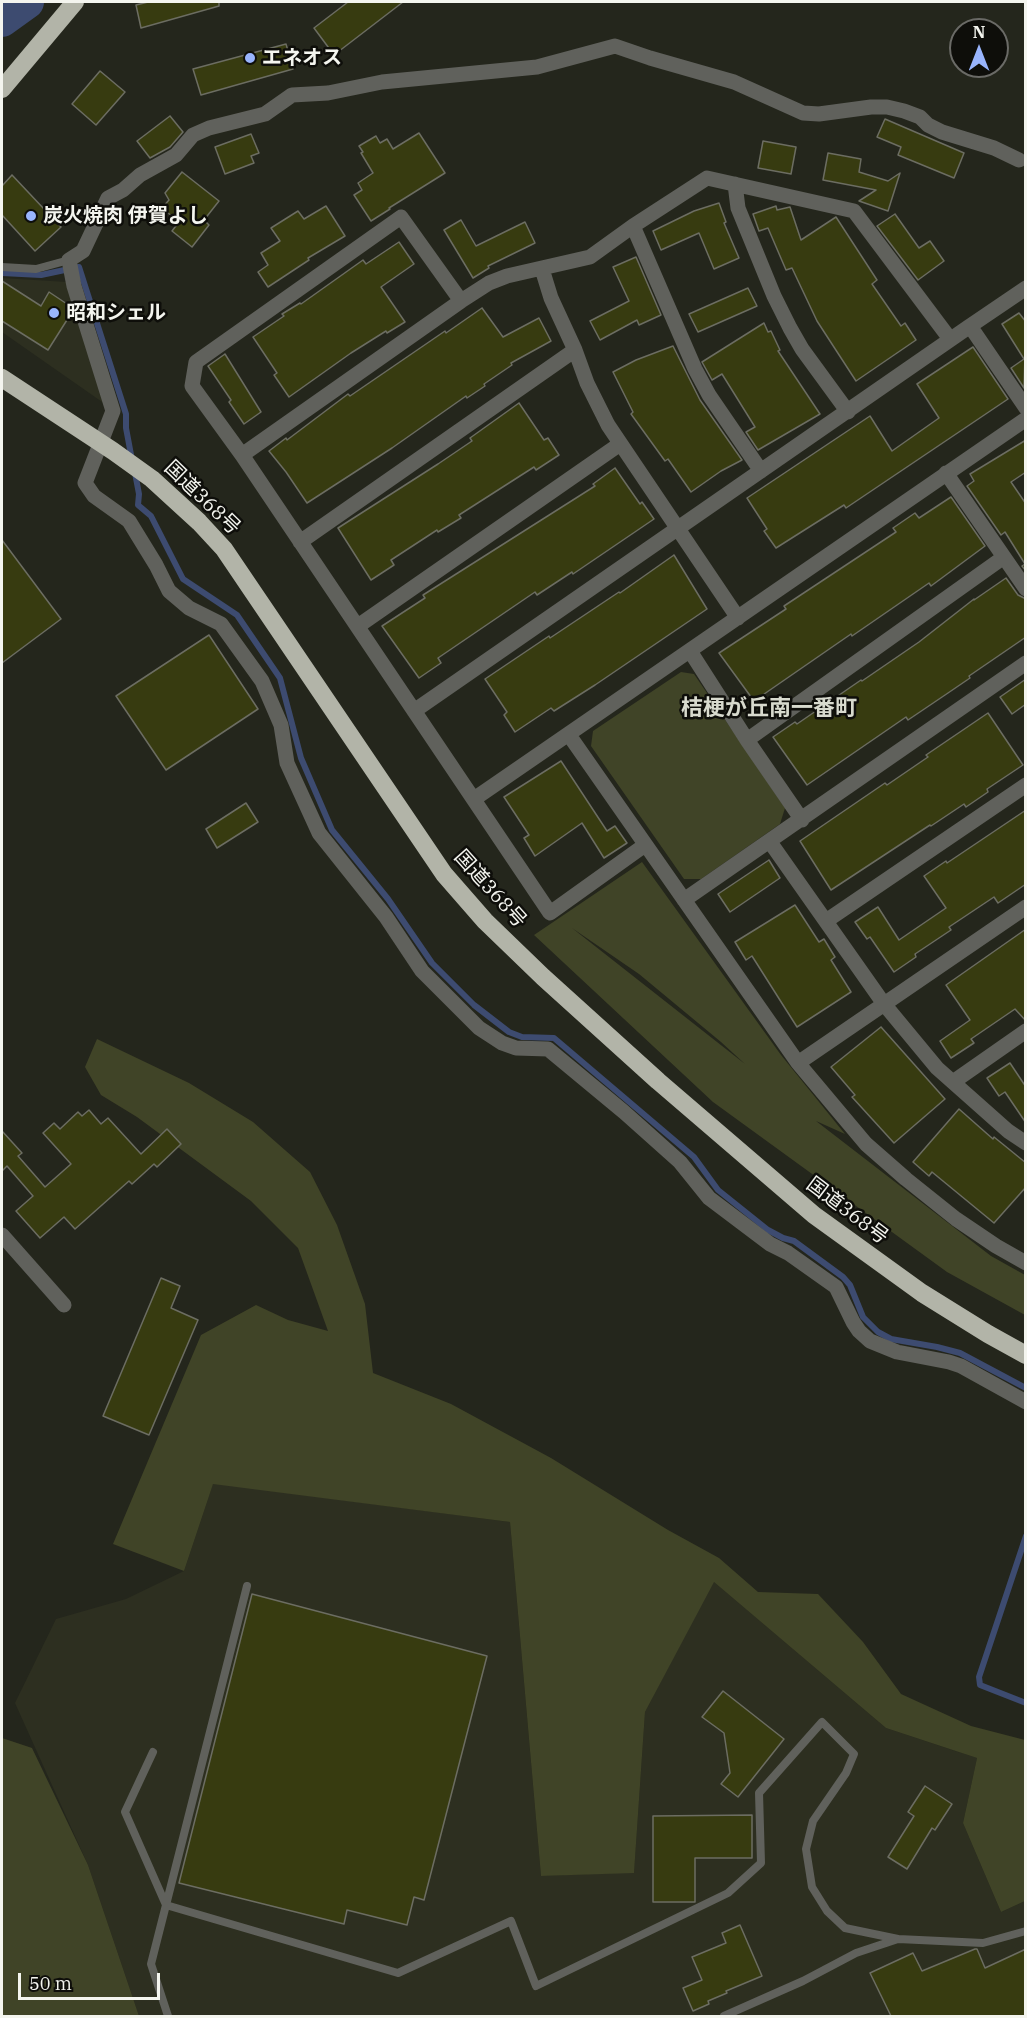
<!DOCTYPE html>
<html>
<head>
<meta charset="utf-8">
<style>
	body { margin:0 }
	#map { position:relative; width:1027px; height:2018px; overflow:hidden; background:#24261c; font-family:"IBM Plex Serif",serif }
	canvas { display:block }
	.frame { position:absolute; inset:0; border:3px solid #f4f5ef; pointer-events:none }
	.north { position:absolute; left:949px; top:18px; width:60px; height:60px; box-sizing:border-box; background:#0e0e0a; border:2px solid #6a6a66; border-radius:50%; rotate:0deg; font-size:16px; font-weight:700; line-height:24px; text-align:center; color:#f4f5ef }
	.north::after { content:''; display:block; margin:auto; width:21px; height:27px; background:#99b5fd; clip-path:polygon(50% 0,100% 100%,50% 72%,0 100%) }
	.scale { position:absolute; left:18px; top:1973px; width:142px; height:27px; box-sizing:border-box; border:3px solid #f4f5ef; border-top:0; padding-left:8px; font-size:18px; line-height:21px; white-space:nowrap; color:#f4f5ef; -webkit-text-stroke:4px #0e0e0a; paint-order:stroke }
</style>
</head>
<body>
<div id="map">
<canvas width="1027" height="2018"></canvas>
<div class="frame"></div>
<div class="north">N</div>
<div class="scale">50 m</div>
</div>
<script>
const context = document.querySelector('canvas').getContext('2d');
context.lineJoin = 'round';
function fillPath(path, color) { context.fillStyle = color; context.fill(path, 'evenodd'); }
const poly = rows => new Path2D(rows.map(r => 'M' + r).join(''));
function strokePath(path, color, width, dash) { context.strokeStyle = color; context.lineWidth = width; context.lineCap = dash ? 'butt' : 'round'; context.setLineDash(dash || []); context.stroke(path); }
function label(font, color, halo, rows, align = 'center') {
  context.font = font + ' "IBM Plex Serif","Noto Sans JP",serif'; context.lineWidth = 5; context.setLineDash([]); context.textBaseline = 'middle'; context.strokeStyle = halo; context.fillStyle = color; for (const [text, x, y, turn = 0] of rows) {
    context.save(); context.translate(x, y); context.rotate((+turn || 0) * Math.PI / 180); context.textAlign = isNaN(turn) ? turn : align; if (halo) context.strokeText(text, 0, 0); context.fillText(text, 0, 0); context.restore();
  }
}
fillPath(poly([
	[2,278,67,282,105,404,2,332],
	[213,1483,510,1522,541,1876,634,1872,645,1712,713,1581,886,1728,977,1758,963,1823,1001,1912,1025,1901,1025,2016,139,2016,88,1865,15,1703,56,1619,126,1599,184,1571]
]), '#2d2f20');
fillPath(poly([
	[681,672,694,674,785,808,780,824,701,879,684,879,591,746,593,731],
	[642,862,781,1055,845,1134,816,1121,991,1256,1025,1275,1025,1315,947,1272,713,1102,534,935],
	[572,928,639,974,721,1042,745,1064],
	[97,1039,189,1083,253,1122,310,1172,337,1225,365,1304,373,1373,451,1404,551,1458,668,1530,719,1558,758,1592,818,1594,863,1642,901,1694,971,1726,1025,1740,1025,1901,1001,1912,963,1823,977,1758,886,1728,714,1582,645,1712,634,1873,541,1876,510,1522,213,1484,184,1571,113,1544,201,1335,256,1305,288,1320,328,1331,298,1248,251,1201,137,1117,101,1095,85,1067],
	[2,1738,32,1748,88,1865,139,2016,2,2016]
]), '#404427');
strokePath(poly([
	[2,273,41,275,79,267,126,414,126,428,132,460],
	[135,473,139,494,138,505,151,516,183,579,237,615,280,678,301,758,332,830,388,899,432,963,474,1005,509,1032,522,1037,554,1038,694,1157,718,1190,768,1230,783,1238,794,1241,843,1277,850,1285,863,1317,878,1332,891,1339,937,1347,960,1353,1026,1388],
	[1026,1536,979,1677,980,1685,1026,1703]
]), '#3d4b70', 6);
strokePath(poly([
	[2,20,27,2]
]), '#3d4b70', 34);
const building = poly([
	[148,2,219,2,219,6,141,28,136,5,148,2],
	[348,2,403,2,334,55,314,28,348,2],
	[286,44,293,69,201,95,193,69,286,44],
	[100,71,125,92,96,125,72,104,100,71],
	[170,116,183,132,170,147,150,158,137,141,170,116],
	[885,119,964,153,954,178,898,155,901,147,877,137,885,119],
	[419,133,445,173,389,208,390,209,371,221,354,195,362,190,358,183,373,173,361,153,363,152,359,146,376,136,380,143,387,139,393,149,419,133],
	[251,134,259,153,251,156,254,163,225,174,215,147,251,134],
	[763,141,796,147,791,174,758,168,763,141],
	[828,153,861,159,859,172,888,181,900,173,888,211,859,201,876,190,823,180,828,153],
	[182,172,219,201,204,220,209,225,192,247,172,231,179,222,162,208,169,200,165,193,182,172],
	[12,175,61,227,35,251,2,215,2,186,12,175],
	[719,203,726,222,724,223,739,258,714,269,699,233,661,250,653,231,694,211,719,203],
	[326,206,345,236,308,258,309,260,268,287,258,272,268,265,261,253,280,241,271,228,298,211,304,219,326,206],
	[776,206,777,210,790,207,801,240,836,217,877,280,872,284,901,326,905,323,916,340,856,381,817,321,792,268,786,270,768,228,759,231,753,214,776,206],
	[895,214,919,248,930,241,944,261,918,280,877,226,895,214],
	[461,220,476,246,525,222,535,243,488,266,489,268,473,278,444,230,461,220],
	[399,242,414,264,381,287,405,322,387,333,386,331,351,353,289,397,274,375,277,373,253,337,284,316,282,314,300,303,301,304,363,260,366,264,399,242],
	[636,257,661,315,639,325,637,320,600,340,590,321,629,301,613,267,636,257],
	[2,281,41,306,49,292,70,306,72,312,48,350,2,321,2,281],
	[748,288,757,306,698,332,689,314,748,288],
	[482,308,503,337,539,318,551,341,511,363,512,365,484,384,485,386,467,398,466,396,392,448,307,503,286,472,269,451,286,438,287,440,348,394,350,396,445,331,446,333,482,308],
	[1019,313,1026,322,1024,388,1011,368,1024,359,1002,324,1019,313],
	[764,323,768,332,771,331,780,350,778,351,820,414,758,450,746,432,755,427,722,374,712,380,702,362,764,323],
	[673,346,700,400,742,460,721,471,691,492,668,459,665,461,631,414,633,412,613,372,636,360,673,346],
	[973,347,1008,399,846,508,844,505,776,548,764,531,767,529,747,498,870,416,892,451,939,418,917,384,973,347],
	[225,354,261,412,244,424,229,402,231,400,208,366,225,354],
	[519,403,544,440,548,438,559,455,536,470,534,467,459,515,461,518,438,532,437,530,391,560,394,565,371,580,338,528,438,464,472,441,470,438,519,403],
	[1026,440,1026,472,1011,482,1026,504,1026,571,1022,566,1025,564,1005,532,1001,535,967,486,974,481,970,474,1026,440],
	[615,468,640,504,642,502,654,519,573,574,572,572,537,595,535,592,438,658,441,663,419,678,382,626,425,598,423,595,595,486,593,484,615,468],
	[951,497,985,546,931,586,929,583,852,636,851,634,754,701,719,653,786,609,784,606,896,532,893,528,915,513,919,518,951,497],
	[2,540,61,619,2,663,2,540],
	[674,555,707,609,595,685,554,711,551,708,515,732,504,715,507,712,485,679,549,636,550,638,619,592,620,593,674,555],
	[1006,578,1018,595,1026,599,1026,637,969,676,970,678,948,693,908,720,906,717,807,785,773,737,795,722,797,724,861,680,862,681,919,642,974,599,974,600,1006,578],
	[209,635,258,709,166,770,116,696,209,635],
	[1026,679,1026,704,1012,714,1000,697,1026,679],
	[988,713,1023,765,987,789,988,792,966,807,964,804,931,826,930,825,831,890,800,841,885,783,887,785,928,757,926,755,988,713],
	[561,761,607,831,615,826,627,843,604,858,582,823,535,856,524,838,529,835,504,797,561,761],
	[246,803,258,822,217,848,206,829,246,803],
	[1026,810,1026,884,998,903,994,897,949,927,951,930,915,954,916,957,894,972,870,937,867,939,855,922,878,907,899,940,946,908,924,876,946,861,947,863,1026,810],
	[769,860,780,878,730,912,718,894,769,860],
	[795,905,819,942,824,939,835,957,831,960,851,992,797,1027,752,956,746,960,735,942,795,905],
	[1026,929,1026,1021,1015,1009,971,1039,974,1043,951,1058,940,1041,970,1020,946,985,1026,929],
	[881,1027,945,1099,894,1143,852,1097,855,1095,831,1067,881,1027],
	[1010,1063,1026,1087,1026,1123,1005,1092,999,1096,987,1078,1010,1063],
	[959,1109,993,1139,994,1137,1026,1163,1026,1187,994,1223,932,1172,929,1176,913,1162,959,1109],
	[89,1110,101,1124,108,1118,141,1154,167,1129,181,1144,157,1167,154,1164,132,1184,129,1181,75,1229,64,1217,40,1238,16,1211,33,1196,7,1166,2,1171,2,1131,22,1153,18,1156,45,1187,71,1164,43,1133,54,1123,60,1129,78,1112,82,1116,89,1110],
	[161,1278,180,1286,171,1308,198,1320,149,1435,103,1416,161,1278],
	[252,1594,487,1656,424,1900,414,1897,407,1925,347,1910,344,1924,179,1883,252,1594],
	[723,1691,784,1739,738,1797,721,1784,730,1773,724,1733,702,1717,723,1691],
	[925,1786,952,1804,935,1830,932,1828,907,1869,888,1857,914,1816,908,1812,925,1786],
	[752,1815,752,1858,695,1858,695,1902,653,1902,653,1816,752,1815],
	[740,1925,762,1976,726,1991,727,1993,708,2001,709,2004,693,2011,683,1988,702,1980,692,1957,726,1943,722,1933,740,1925],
	[975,1949,977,1949,985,1968,1026,1949,1026,2016,891,2016,870,1973,913,1953,922,1971,975,1949]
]);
fillPath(building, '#373b10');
strokePath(building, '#6c6d62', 1.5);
strokePath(poly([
	[2,267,36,269,69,260],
	[153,1752,125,1812,166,1905],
	[166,1905,247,1586],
	[168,2016,151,1964,166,1905,398,1973,511,1921,536,1986,728,1893,761,1863,759,1793,822,1722,854,1754,846,1773,813,1821,806,1849,812,1887,827,1911,845,1928,898,1939],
	[724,2016,803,1981,856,1953,898,1939,983,1943,1026,1931]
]), '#60615c', 8);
strokePath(poly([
	[1019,160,994,148,942,132,928,125,920,117,904,111,887,107,871,107,819,114,803,113,734,82,650,58,615,46,537,67,382,82,328,93,292,95,265,114,209,128,193,135,176,155,140,175,123,190,108,198,83,251,69,260,74,286,113,411,85,483,94,496,129,521,156,565,169,591,189,608,221,624,262,681,281,725,287,763,319,833,386,917,422,971,479,1028,502,1043,516,1048,548,1049,624,1112,680,1162,709,1198,770,1244,788,1253,836,1287,853,1322,859,1331,870,1341,897,1352,949,1362,961,1366,1026,1402],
	[735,184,738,208,774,296,790,328,802,349,848,412],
	[633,226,695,369,709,395,761,471],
	[542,269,551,298,575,350,587,383,608,425,738,618],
	[970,326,1026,288],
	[242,455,461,301],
	[946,473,1026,589],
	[300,542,575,350],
	[358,626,620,444],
	[690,651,747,740,802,820],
	[414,711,970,326,1026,408],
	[569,735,798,1063,866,1144,906,1179,956,1219,996,1246,1026,1263],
	[747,740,1004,557],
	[474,799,1026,419],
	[770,842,884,1004,937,1068,1008,1131,1026,1143],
	[645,845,550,913,242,455,192,386,196,362,401,217,461,301,489,283,507,276,590,257,633,226,707,178,854,211,950,339],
	[684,900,1026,663],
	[826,921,1026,785],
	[798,1063,1026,907],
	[953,1082,1026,1031],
	[2,1235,64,1305]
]), '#60615c', 15);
strokePath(poly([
	[2,89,75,2],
	[2,378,113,451,152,479,199,522,224,549,444,874,485,921,543,977,658,1081,814,1215,922,1293,988,1334,1026,1355]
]), '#b2b4a8', 18);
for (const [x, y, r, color] of [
	[250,58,6,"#99b5fd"],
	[31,216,6,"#99b5fd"],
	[54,313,6,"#99b5fd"]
]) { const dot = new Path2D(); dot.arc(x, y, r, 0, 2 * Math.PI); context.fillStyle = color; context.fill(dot); strokePath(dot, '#0e0e0a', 2); }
label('bold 20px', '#f4f5ef', '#0e0e0a', [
	["エネオス",262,58],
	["炭火焼肉 伊賀よし",43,216],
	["昭和シェル",66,313]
], 'left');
label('20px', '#f4f5ef', '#0e0e0a', [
	["国道368号",202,498,44],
	["国道368号",490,889,48],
	["国道368号",847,1211,37]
]);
label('bold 22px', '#d8dace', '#0e0e0a', [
	["桔梗が丘南一番町",769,709]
]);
</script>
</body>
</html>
